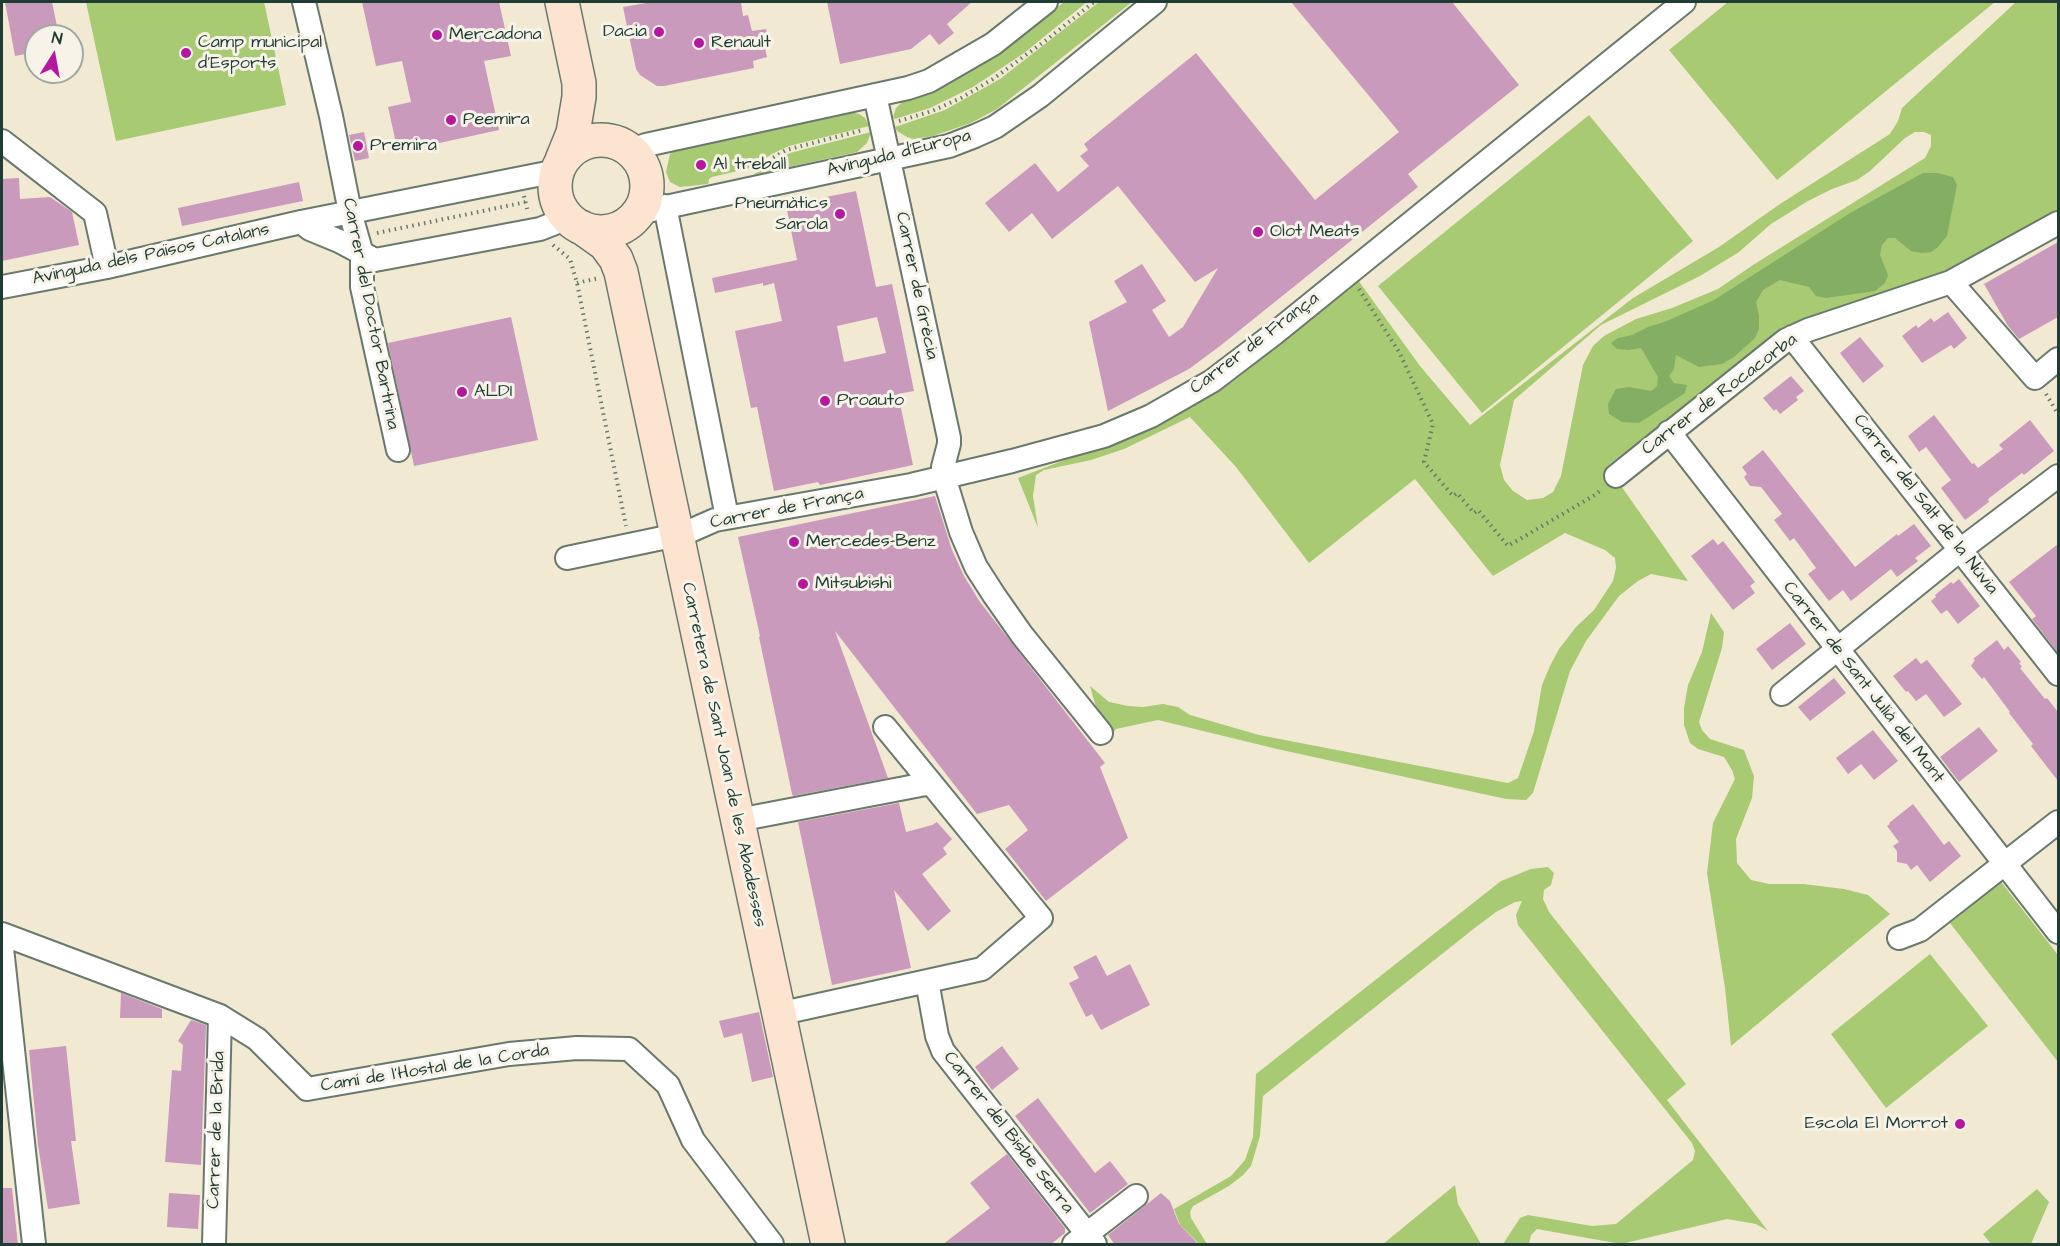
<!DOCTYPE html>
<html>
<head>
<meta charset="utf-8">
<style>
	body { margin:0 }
	#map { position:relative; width:2060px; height:1246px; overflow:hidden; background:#f2e9d3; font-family:"Architects Daughter",sans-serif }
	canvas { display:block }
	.frame { position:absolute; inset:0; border:3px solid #1f3d34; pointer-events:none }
	.north { position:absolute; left:24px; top:24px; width:60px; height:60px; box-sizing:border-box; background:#f7f3e8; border:2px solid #a1aaa0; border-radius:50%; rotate:11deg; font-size:16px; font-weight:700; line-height:24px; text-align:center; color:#1f3d34 }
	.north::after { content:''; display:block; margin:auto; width:21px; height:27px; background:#b5179e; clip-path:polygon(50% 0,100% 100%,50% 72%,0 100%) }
</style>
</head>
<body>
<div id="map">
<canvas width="2060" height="1246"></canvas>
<div class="frame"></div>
<div class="north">N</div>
</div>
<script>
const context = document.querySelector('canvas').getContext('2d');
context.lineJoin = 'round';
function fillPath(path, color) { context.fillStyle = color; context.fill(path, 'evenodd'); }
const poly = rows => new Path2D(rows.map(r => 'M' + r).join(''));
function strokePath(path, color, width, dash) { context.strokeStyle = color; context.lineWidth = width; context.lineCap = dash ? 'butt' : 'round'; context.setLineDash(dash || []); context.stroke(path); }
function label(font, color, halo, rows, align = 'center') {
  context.font = font + ' "Architects Daughter",sans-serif'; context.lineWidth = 6; context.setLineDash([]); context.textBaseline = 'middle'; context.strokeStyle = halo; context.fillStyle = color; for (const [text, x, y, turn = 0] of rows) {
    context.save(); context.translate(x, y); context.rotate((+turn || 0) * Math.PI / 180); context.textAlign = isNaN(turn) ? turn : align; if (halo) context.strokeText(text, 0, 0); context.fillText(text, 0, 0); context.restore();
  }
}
fillPath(poly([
	[86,2,264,2,286,105,116,141],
	[1064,2,1087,2,1024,53,973,87,930,108,895,119,893,117,896,108,902,102,949,82,1003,50],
	[1099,2,1132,2,997,109,971,123,933,136,913,139,907,137,897,131,895,127,945,110,1000,79],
	[1728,2,1995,2,1777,180,1669,50],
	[2016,2,2058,2,2058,210,1952,269,1788,327,1607,466,1688,581,1651,574,1638,581,1619,596,1586,641,1570,671,1533,793,1526,800,1506,799,1277,749,1158,720,1116,729,1106,742,1090,686,1109,702,1128,706,1143,707,1163,704,1178,707,1190,715,1259,735,1508,783,1518,778,1534,731,1542,685,1550,666,1559,649,1576,627,1594,610,1613,581,1616,568,1615,558,1605,550,1565,533,1493,576,1415,479,1309,563,1236,467,1190,417,1124,449,1091,460,1044,470,1036,475,1033,496,1038,528,1018,478,1140,431,1177,415,1232,382,1352,287,1358,280,1420,366,1470,425,1633,298,1719,247,1780,204,1890,134,1898,121,1902,108],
	[1915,132,1924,132,1931,135,1931,146,1925,158,1753,265,1718,289,1672,308,1636,319,1604,336,1593,346,1583,365,1561,476,1553,492,1543,498,1527,500,1513,491,1504,480,1500,465,1514,400,1601,325,1700,276,1739,252,1771,224,1808,201,1832,189,1857,180,1870,171,1905,138],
	[846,111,859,114,865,118,869,126,789,146,772,154,750,168,712,177,709,179,708,184,680,187,670,182,666,172,670,154,678,148],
	[1589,115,1693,241,1482,413,1378,286],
	[871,132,867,143,857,152,753,175,773,161,790,153],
	[1711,613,1724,632,1722,648,1699,722,1702,730,1710,739,1744,750,1754,776,1752,798,1736,839,1737,863,1751,880,1769,884,1803,884,1844,889,1868,895,1890,914,1731,1046,1725,988,1707,873,1713,823,1735,779,1732,770,1724,757,1698,749,1690,743,1684,725,1684,708,1688,685,1702,652],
	[1548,867,1554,873,1551,885,1544,890,1543,899,1549,912,1686,1084,1667,1100,1768,1231,1756,1224,1727,1219,1621,1244,1537,1229,1531,1235,1529,1244,1503,1244,1520,1218,1528,1215,1592,1226,1616,1224,1693,1160,1695,1151,1692,1143,1518,925,1516,915,1522,901,1515,902,1496,912,1476,927,1263,1096,1260,1136,1251,1166,1243,1175,1229,1186,1193,1206,1190,1212,1191,1218,1207,1244,1199,1244,1180,1225,1174,1209,1231,1176,1245,1160,1253,1137,1256,1074,1501,881,1531,869],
	[2001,882,2058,955,2058,1062,1950,923],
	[1930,954,1988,1026,1886,1108,1831,1034],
	[1455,1185,1458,1204,1481,1244,1383,1244],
	[2037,1189,2049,1202,2031,1244,1991,1244,1983,1234]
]), '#a7ca73');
fillPath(poly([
	[1923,173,1937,173,1953,177,1957,185,1947,236,1937,248,1931,252,1922,253,1911,251,1895,238,1888,238,1882,245,1880,255,1888,275,1885,283,1875,291,1826,298,1816,296,1809,287,1780,280,1763,290,1756,302,1759,316,1759,329,1755,338,1734,357,1722,364,1699,367,1676,355,1674,369,1669,376,1674,383,1687,385,1685,393,1639,423,1622,422,1609,414,1608,404,1616,389,1629,387,1651,391,1657,386,1658,377,1641,348,1628,350,1617,349,1611,343,1618,338,1632,335,1648,327,1667,321,1714,300,1850,213]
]), '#85ae65');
fillPath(poly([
	[5,2,52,2,59,36,36,36,36,52,15,56],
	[362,2,499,2,511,56,484,61,499,130,398,152,388,107,411,102,402,61,376,66],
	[652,2,741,2,743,16,748,15,752,31,766,29,769,43,764,44,767,57,753,61,754,68,664,86,657,86,640,75,636,69,623,7],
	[827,2,972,2,947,24,954,33,939,45,930,34,911,49,840,64],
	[1291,2,1452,2,1519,85,1408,174,1418,187,1220,346,1189,369,1108,411,1089,322,1127,302,1114,281,1142,264,1166,301,1152,310,1169,337,1183,327,1218,268,1195,282,1118,186,1052,239,1032,213,1009,232,985,203,1035,163,1058,192,1089,166,1080,156,1088,150,1084,144,1196,53,1315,200,1399,132],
	[364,132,369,158,355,161,349,135],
	[19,178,20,199,50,197,72,212,79,245,2,261,2,179],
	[299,182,303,201,182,226,178,208],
	[856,191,876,287,892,284,898,312,914,391,898,394,913,465,820,485,818,482,774,491,757,407,751,408,735,331,782,321,774,283,763,286,763,283,715,293,712,278,797,260,786,205],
	[877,317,886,353,844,362,837,326],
	[2058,242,2058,317,2019,339,2008,326,1984,284],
	[1948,312,1967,338,1954,349,1951,345,1922,363,1902,336,1916,325,1918,328,1931,318,1934,322],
	[511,317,538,440,414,466,388,343],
	[1860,337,1884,366,1863,383,1840,353],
	[1791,376,1804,391,1796,397,1798,400,1780,414,1776,409,1774,411,1763,398],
	[1934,415,1972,464,1974,463,1978,468,2003,449,1999,445,2030,420,2054,451,2024,475,2022,473,1988,499,1989,502,1965,520,1941,488,1951,480,1926,447,1919,452,1908,436],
	[1763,450,1855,567,1897,534,1898,536,1914,524,1931,546,1915,558,1918,561,1897,577,1891,569,1851,601,1843,590,1829,601,1808,574,1816,568,1794,538,1790,541,1774,520,1782,514,1761,487,1750,486,1744,477,1747,474,1742,467],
	[935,496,952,550,964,576,980,602,1105,763,1100,767,1128,838,1046,901,1005,849,1028,830,1009,805,977,814,835,631,888,778,793,796,792,794,759,637,760,636,738,537],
	[1713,539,1718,545,1723,541,1755,582,1750,586,1755,593,1733,610,1691,556],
	[2058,544,2058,653,2032,619,2036,616,2009,582],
	[1959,579,1980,606,1958,624,1947,610,1941,614,1931,601,1936,597,1935,595,1951,582,1953,584],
	[1790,623,1806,644,1772,670,1756,649],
	[1997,640,2004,650,2008,646,2021,662,2019,663,2022,667,2020,668,2045,699,2047,698,2058,712,2058,781,2031,746,2033,744,2009,713,2010,712,1984,677,1982,679,1971,666,1975,660,1973,659],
	[1916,658,1921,664,1927,660,1962,704,1944,717,1926,694,1916,701,1908,691,1906,692,1893,676],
	[1834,678,1846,693,1810,721,1798,707],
	[1979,727,1998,751,1959,782,1940,757],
	[1873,730,1898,761,1874,780,1861,764,1848,774,1836,758],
	[899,803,906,832,932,825,937,822,952,839,943,848,947,854,922,874,951,911,928,931,894,890,911,968,832,985,798,822],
	[1913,804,1944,845,1949,841,1961,856,1930,882,1917,865,1911,870,1907,864,1897,862,1897,851,1893,846,1899,842,1887,826,1890,824,1889,823],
	[1096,955,1107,976,1130,964,1150,1005,1101,1030,1092,1014,1086,1017,1069,983,1079,978,1073,967],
	[121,993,162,1009,162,1018,120,1018],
	[759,1012,773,1077,752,1082,742,1033,724,1038,719,1021],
	[191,1020,206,1025,201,1165,165,1162,172,1070,181,1071,183,1045,178,1041],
	[66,1046,76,1141,71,1141,80,1204,48,1209,38,1145,29,1050],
	[1002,1046,1019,1069,992,1090,975,1067],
	[1038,1098,1095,1173,1110,1161,1128,1184,1090,1213,1015,1116],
	[1007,1154,1065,1228,1065,1233,1050,1245,942,1245,990,1208,970,1183],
	[2,1188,12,1188,18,1245,2,1245],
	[169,1193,200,1195,198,1229,167,1227],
	[1161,1193,1170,1201,1179,1224,1199,1245,1115,1245,1108,1235]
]), '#ca9abc');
const minor = poly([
	[304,2,331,116,350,212,362,254,362,287,398,450],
	[875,95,949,438,949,444,943,467,944,477,961,532,976,567,994,595,1022,635,1101,733],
	[2,141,95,213,107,267],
	[631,150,646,145,908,88,929,81,993,44,1046,2],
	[665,206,727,517],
	[638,213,949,146,975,136,995,127,1040,96,1155,2],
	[301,222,310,229,339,241,375,260,540,229,568,218],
	[1951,282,2035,378,2058,359],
	[2,287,107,267,301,222,557,171],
	[1792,337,2058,674],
	[1669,432,2058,932],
	[1616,476,1786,340,1808,330,1951,282,2058,223],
	[567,558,677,535,690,531,715,520,911,485,1012,461,1104,436,1151,416,1212,381,1275,333,1684,2],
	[1782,694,1960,550,2058,476],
	[885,727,931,783],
	[738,820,931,783,1041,918,982,969,778,1014],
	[2,934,220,1016,257,1039,307,1089,509,1054,577,1048,629,1049,668,1085,693,1140,772,1244],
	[1899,938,1920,930,2058,822],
	[2,948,34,1244],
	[927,981,937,1036,943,1051,1095,1244],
	[214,1244,220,1016],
	[1074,1244,1136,1196]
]);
const secondary = poly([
	[562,2,579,83,579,97,573,133,562,160],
	'555 186a46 46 0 1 1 92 0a46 46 0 1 1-92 0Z',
	[581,227,605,244,616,259,621,272,828,1244]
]);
strokePath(minor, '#69796c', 26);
strokePath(secondary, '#69796c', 36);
strokePath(poly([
	[899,121,932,111,961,98,993,79,1045,41,1094,2],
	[763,164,786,150,863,130],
	[524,196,528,212],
	[377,233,526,202],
	[553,245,570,259,577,283,626,526],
	[577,283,599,278],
	[1359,289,1399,352,1433,424,1424,462,1453,496,1457,493,1474,513,1478,510,1508,546,1595,495,1602,489],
	[2046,394,2058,414]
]), '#69796c', 4, [1.5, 4.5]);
strokePath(minor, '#fff', 22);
strokePath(secondary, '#fde4d1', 33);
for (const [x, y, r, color] of [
	[659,32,6,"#b5179e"],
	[437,35,6,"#b5179e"],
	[699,43,6,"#b5179e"],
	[186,53,6,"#b5179e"],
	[451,120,6,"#b5179e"],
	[358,146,6,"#b5179e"],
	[701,165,6,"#b5179e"],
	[840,214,6,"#b5179e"],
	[1258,232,6,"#b5179e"],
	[462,392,6,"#b5179e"],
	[825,401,6,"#b5179e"],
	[794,542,6,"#b5179e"],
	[803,584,6,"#b5179e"],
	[1960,1124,6,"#b5179e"]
]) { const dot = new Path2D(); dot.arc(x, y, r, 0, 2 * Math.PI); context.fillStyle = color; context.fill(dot); strokePath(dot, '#f7f3e8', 2); }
label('18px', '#1f3d34', '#f7f3e8', [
	["Dacia",647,32,"right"],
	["Mercadona",449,35],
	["Camp municipal",198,43],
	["d'Esports",198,64],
	["Renault",711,43],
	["Peemira",463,120],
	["Premira",370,146],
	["Al treball",713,165],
	["Pneumàtics",828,204,"right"],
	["Sarola",828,225,"right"],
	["Olot Meats",1270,232],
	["ALDI",474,392],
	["Proauto",837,401],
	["Mercedes-Benz",806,542],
	["Mitsubishi",815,584],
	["Escola El Morrot",1948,1124,"right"]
], 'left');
label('18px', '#1f3d34', '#f7f3e8', [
	["Avinguda d'Europa",899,154,-14],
	["Avinguda dels Països Catalans",151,255,-12],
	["Carrer de Grècia",916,286,78],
	["Carrer del Doctor Bartrina",370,314,79],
	["Carrer de França",1255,344,-37],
	["Carrer de Rocacorba",1720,395,-37],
	["Carrer del Salt de la Núvia",1925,505,52],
	["Carrer de França",787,509,-11],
	["Carrer de Sant Julià del Mont",1863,683,52],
	["Carretera de Sant Joan de les Abadesses",723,755,78],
	["Camí de l'Hostal de la Corda",435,1069,-9],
	["Carrer de la Brida",217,1130,-88],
	["Carrer del Bisbe Serra",1008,1133,52]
]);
</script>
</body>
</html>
